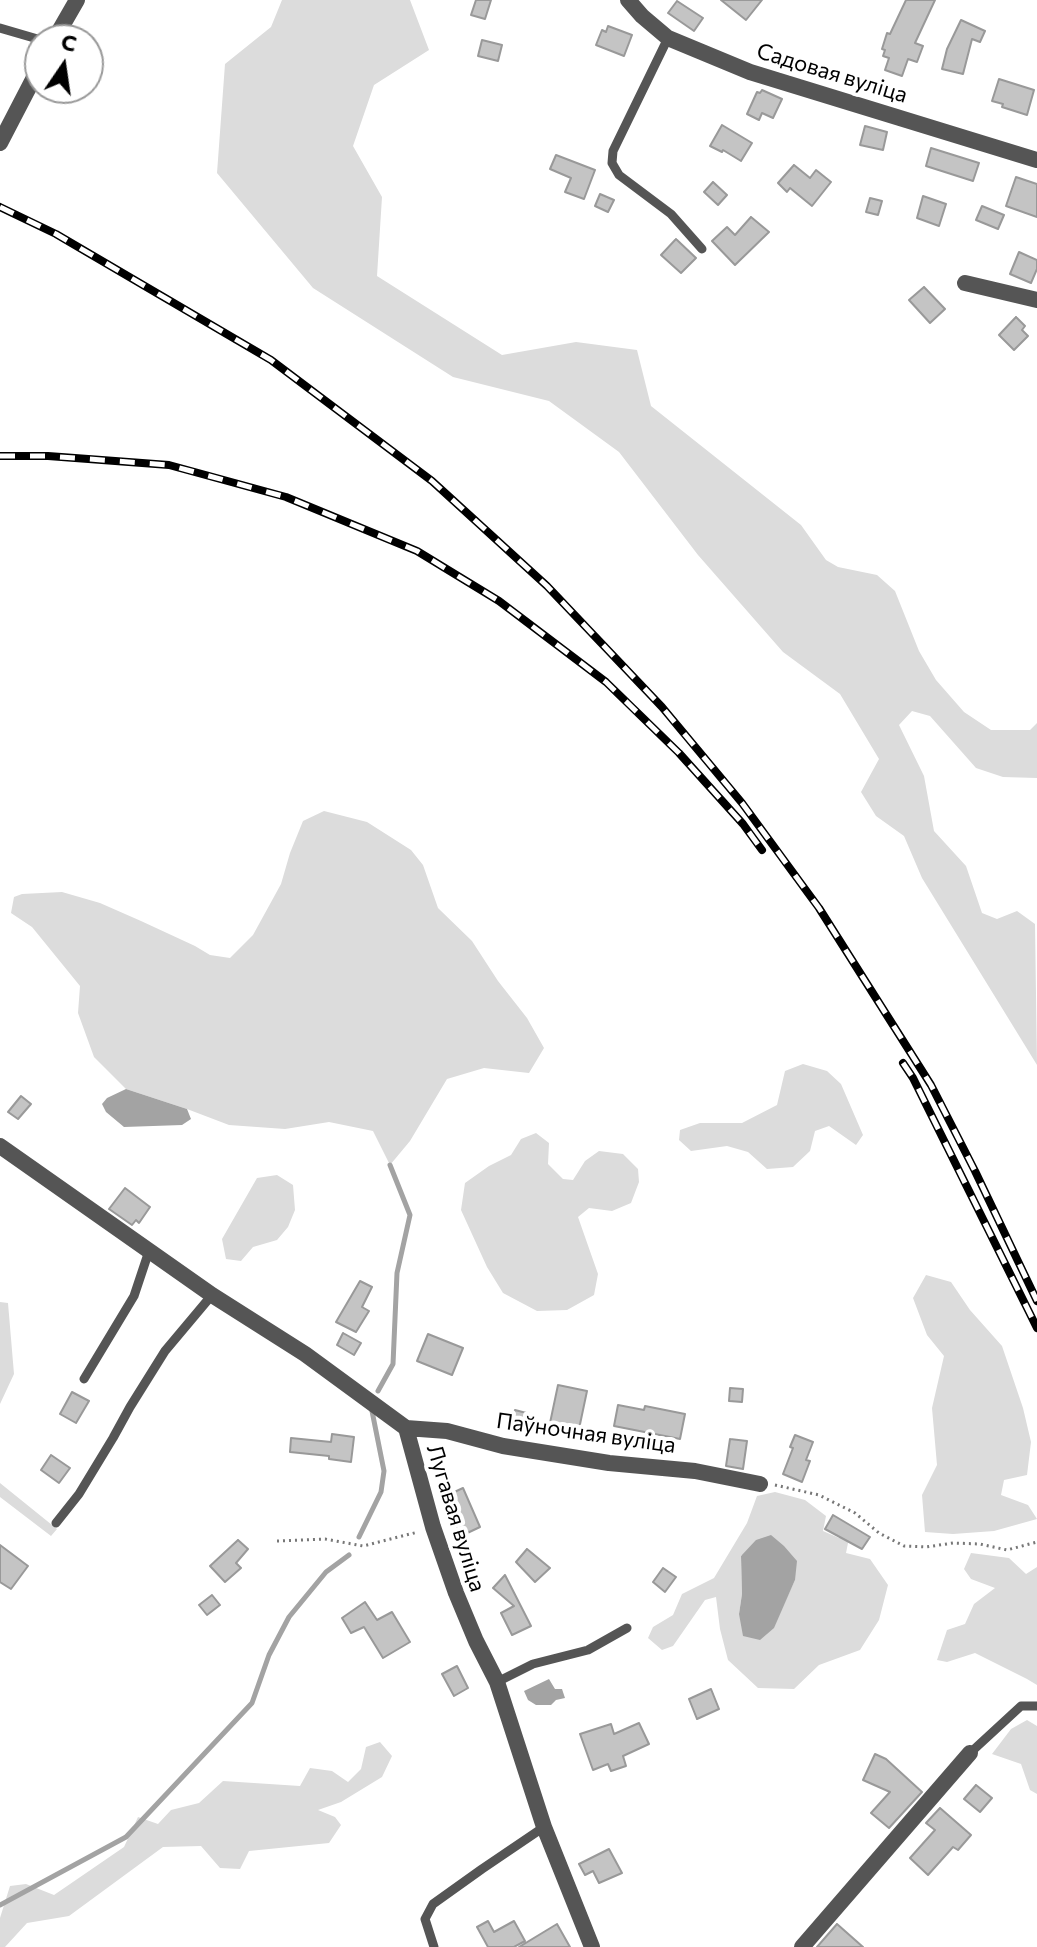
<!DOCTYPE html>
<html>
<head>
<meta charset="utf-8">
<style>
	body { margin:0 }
	#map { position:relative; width:1037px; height:1947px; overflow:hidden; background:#fff; font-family:Commissioner,sans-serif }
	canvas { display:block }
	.north { position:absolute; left:24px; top:24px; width:80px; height:80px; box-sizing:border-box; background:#fff; border:2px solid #999; border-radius:50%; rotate:13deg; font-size:22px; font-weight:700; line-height:32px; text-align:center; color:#000 }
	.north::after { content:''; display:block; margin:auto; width:28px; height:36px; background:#000; clip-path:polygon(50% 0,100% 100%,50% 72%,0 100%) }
</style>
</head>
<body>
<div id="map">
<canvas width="1037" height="1947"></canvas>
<div class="north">С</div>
</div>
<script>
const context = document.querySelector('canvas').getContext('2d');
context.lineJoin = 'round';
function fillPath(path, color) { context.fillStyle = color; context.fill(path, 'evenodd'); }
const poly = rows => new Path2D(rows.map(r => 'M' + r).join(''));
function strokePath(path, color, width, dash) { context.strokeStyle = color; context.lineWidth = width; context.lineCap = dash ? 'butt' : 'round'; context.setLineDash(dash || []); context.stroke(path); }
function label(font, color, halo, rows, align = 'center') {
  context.font = font + ' Commissioner,sans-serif'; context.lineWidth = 8; context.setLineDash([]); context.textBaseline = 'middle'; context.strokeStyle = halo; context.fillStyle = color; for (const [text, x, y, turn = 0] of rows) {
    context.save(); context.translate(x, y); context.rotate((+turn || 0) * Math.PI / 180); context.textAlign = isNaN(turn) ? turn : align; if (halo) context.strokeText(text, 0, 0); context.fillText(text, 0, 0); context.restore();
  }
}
fillPath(poly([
	[282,0,410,0,429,50,374,85,353,146,382,197,377,276,502,355,576,342,637,350,651,406,801,525,826,560,838,567,877,575,895,591,919,651,936,680,964,712,991,730,1030,730,1037,723,1037,778,1003,777,976,768,930,716,912,711,899,725,924,776,934,831,966,866,982,913,997,919,1017,911,1035,924,1037,1065,922,878,904,836,876,816,861,792,879,759,840,694,783,652,698,555,619,452,549,401,453,377,313,288,217,173,225,64,271,27],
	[324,811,367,822,411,850,423,865,438,908,472,941,498,981,527,1018,544,1048,529,1073,484,1068,447,1079,410,1141,390,1165,373,1131,329,1122,285,1129,229,1125,187,1109,126,1089,94,1057,78,1013,80,986,32,927,11,913,14,897,22,894,62,892,100,903,141,921,195,946,210,955,230,958,253,935,281,884,290,853,303,821],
	[803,1064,827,1071,841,1084,863,1135,856,1145,829,1126,815,1131,810,1151,793,1167,767,1169,748,1152,727,1146,691,1151,679,1140,680,1130,700,1123,742,1123,777,1105,785,1071],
	[536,1133,549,1143,548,1164,563,1179,573,1180,585,1161,599,1151,623,1154,638,1169,639,1182,631,1203,612,1211,589,1208,578,1217,598,1274,594,1295,567,1310,537,1311,503,1293,487,1267,461,1210,465,1183,489,1166,511,1155,521,1139],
	[277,1175,293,1185,295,1210,288,1227,277,1240,253,1247,241,1261,226,1259,222,1239,257,1178],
	[926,1275,951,1282,970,1310,1002,1346,1023,1408,1031,1442,1027,1475,1004,1480,1001,1495,1028,1505,1037,1519,994,1531,953,1534,925,1532,922,1495,937,1465,932,1408,944,1356,927,1335,913,1298],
	[0,1302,8,1303,14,1374,0,1404],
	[0,1483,57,1529,51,1536,0,1497],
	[775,1492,805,1500,826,1516,823,1531,839,1538,843,1531,850,1533,846,1553,870,1559,888,1585,879,1620,860,1650,819,1665,794,1689,758,1688,728,1660,720,1629,716,1597,705,1600,673,1646,662,1650,648,1638,653,1627,673,1615,682,1594,714,1578,747,1523,757,1496],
	[741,1555,795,1580,784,1604,739,1614,742,1594],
	[971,1553,1009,1558,1026,1574,1037,1567,1037,1685,1027,1679,975,1653,947,1662,937,1660,947,1630,965,1624,974,1604,995,1588,971,1579,964,1569],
	[1027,1720,1037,1726,1037,1794,1030,1790,1021,1764,992,1754,1011,1729],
	[380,1742,392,1756,382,1777,341,1802,318,1810,335,1817,341,1825,329,1843,249,1851,240,1869,220,1868,201,1846,163,1847,69,1916,27,1923,5,1947,0,1947,0,1918,10,1886,26,1884,54,1895,124,1847,138,1817,158,1824,171,1810,199,1803,223,1781,300,1786,310,1768,332,1771,348,1782,361,1769,366,1747]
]), '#dcdcdc');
fillPath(poly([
	[126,1089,187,1109,191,1119,182,1125,124,1127,106,1112,102,1104,107,1098],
	[771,1535,784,1546,797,1561,795,1580,774,1628,760,1640,743,1636,739,1614,742,1594,741,1556,756,1540],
	[549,1679,555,1689,562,1689,565,1698,556,1700,551,1705,536,1705,528,1700,524,1691]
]), '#a3a3a3');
strokePath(poly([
	[378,1391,393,1364,397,1273,410,1215,390,1165],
	[359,1537,381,1492,384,1471,372,1411],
	[0,1905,126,1837,252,1703,269,1655,289,1617,326,1572,349,1555]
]), '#a3a3a3', 5);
const building = poly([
	[476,0,491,0,485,19,471,15,476,0],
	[721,0,762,0,746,20,721,0],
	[906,0,935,0,915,43,923,46,917,62,908,59,902,76,885,70,889,58,883,56,885,50,882,49,887,33,890,34,906,0],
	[677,1,703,18,694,31,668,13,677,1],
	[961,20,985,31,980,42,972,39,963,74,942,69,947,49,961,20],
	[608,26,632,35,624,56,596,45,602,30,606,32,608,26],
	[482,40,502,45,498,61,478,56,482,40],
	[999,79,1034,90,1027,115,1002,107,1003,104,992,101,999,79],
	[762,90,782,99,773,118,762,113,759,120,747,114,757,92,760,93,762,90],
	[722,125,752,143,741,161,723,150,722,152,710,146,722,125],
	[865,126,887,132,883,150,860,145,865,126],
	[931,148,979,163,973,181,926,166,931,148],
	[556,155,595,170,584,199,565,192,571,178,550,169,556,155],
	[794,165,810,178,816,170,831,182,812,206,790,188,787,192,778,183,794,165],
	[1016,177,1037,184,1037,217,1006,206,1016,177],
	[713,182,727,195,718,205,704,192,713,182],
	[600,194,614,200,608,212,595,206,600,194],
	[923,196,946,204,939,226,917,218,923,196],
	[870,198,882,201,878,215,866,212,870,198],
	[982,206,1004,215,998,229,976,220,982,206],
	[751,217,769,232,735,265,712,241,727,227,735,235,751,217],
	[676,239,696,258,681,273,661,255,676,239],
	[1019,252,1037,260,1037,269,1031,283,1010,274,1019,252],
	[924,287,945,309,930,323,909,300,924,287],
	[1016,317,1025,326,1022,330,1028,336,1014,350,999,335,1016,317],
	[21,1096,31,1104,18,1119,8,1112,21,1096],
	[125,1188,150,1207,139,1223,136,1220,132,1225,109,1209,125,1188],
	[360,1281,372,1287,362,1307,369,1311,356,1332,336,1322,360,1281],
	[343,1333,361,1343,354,1355,337,1345,343,1333],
	[428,1334,463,1348,452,1375,417,1361,428,1334],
	[558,1385,587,1391,579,1429,550,1423,558,1385],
	[730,1388,743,1389,742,1402,729,1401,730,1388],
	[72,1392,89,1401,76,1423,60,1414,72,1392],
	[618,1405,644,1410,645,1406,685,1414,680,1439,614,1426,618,1405],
	[515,1410,534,1415,528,1435,510,1431,515,1410],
	[332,1434,354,1437,351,1462,329,1459,329,1456,290,1452,291,1438,331,1442,332,1434],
	[795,1435,813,1442,806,1460,810,1461,802,1482,783,1474,793,1448,790,1447,795,1435],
	[730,1439,747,1441,743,1469,726,1466,730,1439],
	[51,1455,70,1468,59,1483,41,1470,51,1455],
	[463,1488,480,1527,461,1536,451,1515,457,1512,450,1494,463,1488],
	[833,1515,870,1537,862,1549,825,1529,833,1515],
	[238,1540,248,1549,236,1563,241,1568,225,1582,210,1566,238,1540],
	[0,1545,28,1566,11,1589,0,1582,0,1545],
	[527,1549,550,1568,535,1582,516,1562,527,1549],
	[663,1568,676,1577,665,1592,653,1582,663,1568],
	[505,1575,531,1626,512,1635,501,1613,514,1606,493,1588,505,1575],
	[212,1595,220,1605,207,1615,199,1605,212,1595],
	[365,1602,377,1620,392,1612,410,1642,383,1658,364,1627,351,1633,342,1618,365,1602],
	[457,1666,468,1688,454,1696,442,1674,457,1666],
	[711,1689,719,1709,697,1719,689,1699,711,1689],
	[639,1723,649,1744,623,1756,626,1766,611,1771,608,1764,593,1770,580,1734,611,1724,614,1734,639,1723],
	[875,1754,886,1759,922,1792,889,1828,871,1813,890,1792,863,1780,875,1754],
	[976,1785,992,1798,980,1812,964,1799,976,1785],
	[940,1808,971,1835,958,1850,953,1847,928,1875,910,1858,935,1830,926,1823,940,1808],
	[609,1849,622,1873,599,1883,593,1871,585,1875,579,1864,609,1849],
	[488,1921,494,1932,514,1921,525,1941,514,1947,488,1947,477,1927,488,1921],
	[557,1924,570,1947,519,1947,557,1924],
	[837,1924,863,1947,817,1947,837,1924]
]);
fillPath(building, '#c4c4c4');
strokePath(building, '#999', 2);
strokePath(poly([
	[775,1485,819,1495,855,1513,879,1533,904,1546,926,1547,953,1543,980,1544,1007,1550,1037,1542],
	[277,1541,325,1539,363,1546,418,1532]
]), '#777', 3, [2, 4]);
strokePath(poly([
	[0,28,41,40],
	[668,38,613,151,612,163,619,175,671,214,702,249],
	[84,1379,134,1296,149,1251],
	[56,1523,79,1494,113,1438,130,1407,165,1351,212,1295],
	[497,1682,533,1664,588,1650,627,1628],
	[970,1753,1021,1706,1037,1706],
	[434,1947,425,1919,433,1904,482,1869,544,1827]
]), '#555', 9);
strokePath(poly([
	[965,283,1037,300],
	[0,1146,212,1295,305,1354,406,1428,433,1527,456,1593,476,1641,497,1682,544,1827,592,1947],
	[406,1428,447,1431,503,1446,609,1463,695,1471,760,1484],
	[802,1947,970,1753]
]), '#555', 16);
strokePath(poly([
	[628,0,642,16,668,38,750,72,1037,160],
	[54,40,77,0],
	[0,143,40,66]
]), '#555', 16);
const rail = poly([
	[0,207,56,234,271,360,432,481,547,586,662,707,742,803,819,908,931,1085,975,1171,1037,1301],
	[0,456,48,456,169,465,286,497,417,551,499,601,606,682,679,753,743,824,762,850],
	[903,1063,913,1078,1037,1328]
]);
strokePath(rail, '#000', 8);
strokePath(rail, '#fff', 5, [15]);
label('22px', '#000', '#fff', [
	["Садовая вуліца",832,73,17],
	["Паўночная вуліца",586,1433,8],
	["Лугавая вуліца",456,1518,73]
]);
</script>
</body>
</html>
